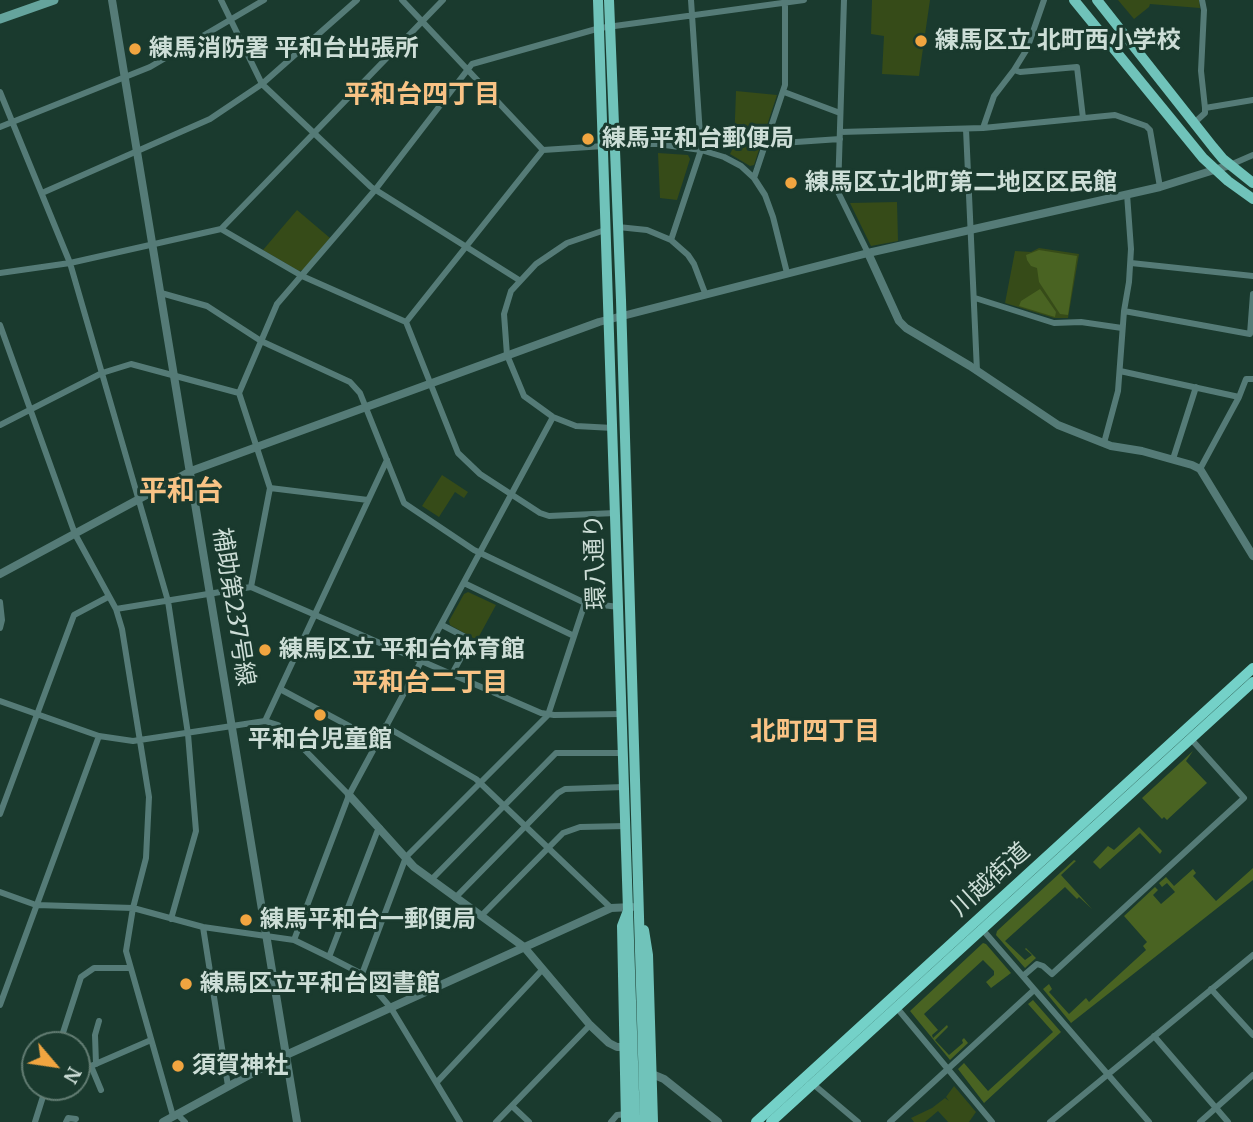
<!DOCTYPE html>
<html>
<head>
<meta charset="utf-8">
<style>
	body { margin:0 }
	#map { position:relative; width:1253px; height:1122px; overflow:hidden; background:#1a3a2e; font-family:Merriweather,serif }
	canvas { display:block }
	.north { position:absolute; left:21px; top:1031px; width:70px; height:70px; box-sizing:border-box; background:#1a3a2e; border:2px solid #627c72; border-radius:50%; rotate:119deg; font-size:19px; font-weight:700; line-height:28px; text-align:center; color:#cdded7 }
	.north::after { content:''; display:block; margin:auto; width:24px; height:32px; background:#f1a540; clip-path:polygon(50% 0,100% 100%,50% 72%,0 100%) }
</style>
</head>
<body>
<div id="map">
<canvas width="1253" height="1122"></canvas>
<div class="north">N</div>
</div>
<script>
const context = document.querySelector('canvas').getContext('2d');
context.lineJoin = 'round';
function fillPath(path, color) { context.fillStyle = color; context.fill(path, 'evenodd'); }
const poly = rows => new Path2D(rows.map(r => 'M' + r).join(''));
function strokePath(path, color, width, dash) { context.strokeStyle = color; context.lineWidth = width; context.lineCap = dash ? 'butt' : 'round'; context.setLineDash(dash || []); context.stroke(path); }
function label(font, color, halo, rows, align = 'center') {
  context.font = font + ' Merriweather,"Noto Sans JP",serif'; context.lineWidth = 6; context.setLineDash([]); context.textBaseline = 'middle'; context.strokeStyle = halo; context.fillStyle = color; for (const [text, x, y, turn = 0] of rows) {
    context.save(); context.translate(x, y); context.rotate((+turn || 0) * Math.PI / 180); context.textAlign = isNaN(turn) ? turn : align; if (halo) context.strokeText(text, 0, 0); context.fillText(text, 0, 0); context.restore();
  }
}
fillPath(poly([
	[872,0,930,0,919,76,882,74,884,36,871,34],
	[1118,0,1199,0,1200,8,1150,4,1149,7,1134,19],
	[736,91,777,95,754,165,750,166,730,154,734,146],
	[658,153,688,155,690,159,677,200,660,198],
	[897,202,898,241,871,246,850,203],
	[297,210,330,238,303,270,299,271,263,250],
	[1039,248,1079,254,1068,318,1054,318,1005,303,1015,251,1031,252],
	[442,475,468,492,464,498,455,492,439,517,422,506],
	[468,592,496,605,477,640,450,625,449,621,464,594],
	[954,1086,976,1112,969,1122,948,1122,938,1111,925,1122,914,1122,911,1118,932,1108,945,1098,949,1101,946,1097]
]), '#364b18');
fillPath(poly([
	[1039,250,1077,256,1068,315,1060,314,1039,282,1037,268,1031,266,1027,260,1026,255],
	[1040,289,1056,312,1055,317,1019,306,1021,301],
	[1193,751,1186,761,1207,783,1167,820,1164,817,1162,819,1142,798],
	[1139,827,1162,851,1160,854,1140,833,1100,869,1093,862,1108,846,1114,850],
	[1074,860,1076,861,1061,875,1092,909,1079,897,1077,899,1065,887,1005,941,1025,960,1032,955,1025,949,1026,948,1036,958,1025,968,996,935,997,931],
	[1253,868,1253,880,1071,1023,1043,989,1049,984,1052,989,1049,992,1069,1014,1086,998,1089,1002,1146,950,1143,946,1147,942,1124,916,1155,887,1158,890,1153,895,1161,904,1175,892,1167,883,1162,887,1159,883,1166,877,1174,886,1193,869,1196,873,1193,876,1216,901],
	[983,943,986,944,1011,973,991,988,986,982,994,975,994,971,983,960,924,1014,938,1030,932,1035,933,1038,947,1025,948,1027,935,1040,949,1055,963,1043,962,1040,964,1038,968,1043,950,1060,910,1011],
	[1033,1000,1061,1032,984,1103,958,1069,964,1063,988,1091,1053,1032,1028,1004]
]), '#496322');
strokePath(poly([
	[221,0,262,84,371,187,519,280],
	[402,0,543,150],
	[844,0,838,192,868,253],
	[1014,70,1020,72,1077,67,1083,118],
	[0,92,70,263,168,601,188,734,196,831,171,919],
	[784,92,840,113],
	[1205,108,1253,100],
	[1194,123,1205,113,1205,108,1201,71,1204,10,1202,0],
	[0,127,150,67,264,0],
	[983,128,994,96,1014,70,1027,49,1044,0],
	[966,129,977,371],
	[840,132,983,128,1115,115,1146,126,1150,130,1160,187],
	[614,144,658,144,701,150,724,157,741,166,754,178,765,195,773,217,787,273],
	[767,144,840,139],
	[604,146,543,150,406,322,458,453,480,474,540,513,549,516,615,513],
	[1230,165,1253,155],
	[754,178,785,85,785,0],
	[42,193,210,119,262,84,357,0],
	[618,227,647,230,671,240,688,255,694,264,705,293],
	[221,229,302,276,406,322],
	[605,230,567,243,536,264,511,291,504,314,507,355,524,396,553,417,576,426,613,428],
	[671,240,701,150,691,0],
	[1131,263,1253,276],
	[0,273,70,263,221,229,443,0],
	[161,293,207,306,261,341,350,382,360,393,404,503,474,550,585,603,619,607],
	[975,298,1054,323,1081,322,1122,328],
	[1124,311,1250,334,1253,294],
	[0,325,75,534,116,609,122,629,149,797,146,858,133,908,126,951,173,1116],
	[1120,371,1239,397],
	[0,425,102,373,131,364,239,393],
	[1104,443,1118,391,1124,311,1129,282,1131,249,1127,194],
	[1173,459,1196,387],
	[1200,469,1239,397,1246,379,1253,379],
	[270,488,368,500],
	[464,583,574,636],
	[251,587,270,488,239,393,277,304,375,190,472,64,600,28,804,0],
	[0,602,2,620,0,628],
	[116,609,251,587,541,713,554,715,622,714],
	[442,625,467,638,469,643,452,674],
	[280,689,377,741],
	[0,701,99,736,133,741,265,721,278,725,290,735,349,795],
	[265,721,387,460],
	[385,726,476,779,611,908],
	[0,814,74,615,108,597],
	[431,880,556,753,623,753],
	[0,892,36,905,133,908,203,927,294,940,329,957,362,974,391,1008,460,1122],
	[455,898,558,793,565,789,624,787],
	[481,916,563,833,580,827,626,826],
	[203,927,228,1086],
	[982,929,1149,1122],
	[294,940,349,795,553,417],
	[329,957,377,832,380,828],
	[362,974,406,857,548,715,585,603],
	[1023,976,1037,964,1043,966,1052,974,1244,798,1191,739],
	[1211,989,1253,1035],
	[0,1005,99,736],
	[897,1008,992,1122],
	[1154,1036,1228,1122],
	[59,1045,81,977,94,968,130,968],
	[77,1063,91,1066,151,1040],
	[96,1064,95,1035,99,1021],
	[91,1066,101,1090],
	[437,1082,542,970],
	[813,1084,858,1122],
	[512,1106,529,1122],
	[177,1114,185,1122],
	[35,1122,46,1087],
	[66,1122,68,1118,76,1119],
	[496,1122,590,1025],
	[611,1122,617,1115,626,1114],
	[890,1122,1034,990],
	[1050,1122,1253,955],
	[1200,1122,1253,1075]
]), '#557b77', 6);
strokePath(poly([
	[112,0,297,1122],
	[868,253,899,321,906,328,970,366,1058,425,1111,446,1142,451,1192,465,1200,469,1253,556],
	[0,574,191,471,599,322,868,253,1160,187,1230,165],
	[349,795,414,867,524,947,590,1025,609,1043,617,1047,623,1047],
	[652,1074,664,1079,718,1122],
	[163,1122,286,1055,348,1027,611,908,632,907]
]), '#557b77', 8);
strokePath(poly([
	[0,19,54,0]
]), '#65a49d', 9);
strokePath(poly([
	[598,0,635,1122],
	[609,0,621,300,645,1122],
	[1074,0,1203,158,1228,181,1253,199],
	[1097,0,1213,147,1223,159,1253,183],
	[644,930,648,955,653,1122],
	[626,1122,622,926,627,913]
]), '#70c3ba', 10);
strokePath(poly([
	[756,1122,1253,668],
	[771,1122,1253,682]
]), '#74d1c8', 10);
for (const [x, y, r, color] of [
	[921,41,7,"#f1a540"],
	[135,49,7,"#f1a540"],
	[588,139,7,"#f1a540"],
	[791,183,7,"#f1a540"],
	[265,650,7,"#f1a540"],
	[320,715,7,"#f1a540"],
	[246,920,7,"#f1a540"],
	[186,984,7,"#f1a540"],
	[178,1066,7,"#f1a540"]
]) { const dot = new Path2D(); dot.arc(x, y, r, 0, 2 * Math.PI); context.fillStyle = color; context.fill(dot); strokePath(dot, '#1a3a2e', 2.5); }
label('bold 24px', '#cdded7', '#1a3a2e', [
	["練馬区立 北町西小学校",935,41],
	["練馬消防署 平和台出張所",149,49],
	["練馬平和台郵便局",602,139],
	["練馬区立北町第二地区区民館",805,183],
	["練馬区立 平和台体育館",279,650],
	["平和台児童館",320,740,"center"],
	["練馬平和台一郵便局",260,920],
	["練馬区立平和台図書館",200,984],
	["須賀神社",192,1066]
], 'left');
label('24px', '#cdded7', '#1a3a2e', [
	["環八通り",596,562,-92],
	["補助第237号線",233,607,81],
	["川越街道",991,880,-42]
]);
label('bold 26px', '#f9c385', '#1a3a2e', [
	["平和台四丁目",422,96],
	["平和台二丁目",430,684],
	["北町四丁目",815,733]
]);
label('bold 28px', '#f9c385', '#1a3a2e', [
	["平和台",181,492]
]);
</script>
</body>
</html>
